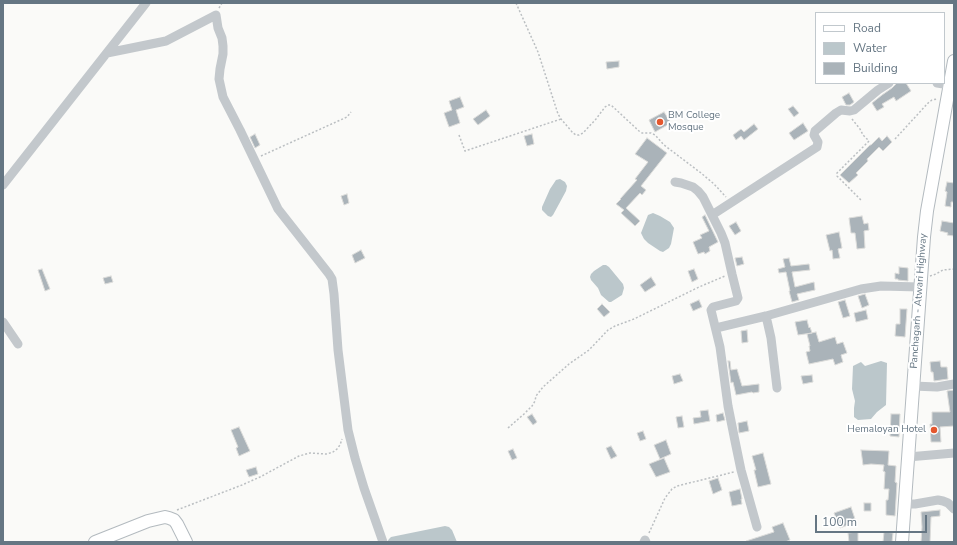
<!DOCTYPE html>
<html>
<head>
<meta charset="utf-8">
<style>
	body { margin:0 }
	#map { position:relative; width:957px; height:545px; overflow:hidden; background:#fafaf8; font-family:"Nunito Sans",sans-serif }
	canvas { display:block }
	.frame { position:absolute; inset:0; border:4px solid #657683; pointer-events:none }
	.legend { position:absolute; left:815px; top:12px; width:130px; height:72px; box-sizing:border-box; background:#fff; border:1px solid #c1c8cd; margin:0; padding:5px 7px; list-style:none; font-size:12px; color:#657683 }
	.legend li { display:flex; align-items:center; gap:8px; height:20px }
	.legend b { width:20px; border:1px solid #c1c8cd }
	.scale { position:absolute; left:815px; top:515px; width:112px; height:18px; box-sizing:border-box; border:2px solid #657683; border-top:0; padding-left:5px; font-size:12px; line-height:14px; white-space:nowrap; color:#657683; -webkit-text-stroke:3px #fff; paint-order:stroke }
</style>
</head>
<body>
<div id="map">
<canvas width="957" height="545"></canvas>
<div class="frame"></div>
<ul class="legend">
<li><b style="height:5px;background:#fff"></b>Road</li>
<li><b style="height:11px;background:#bbc7cb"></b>Water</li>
<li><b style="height:11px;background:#aab3b9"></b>Building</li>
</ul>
<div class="scale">100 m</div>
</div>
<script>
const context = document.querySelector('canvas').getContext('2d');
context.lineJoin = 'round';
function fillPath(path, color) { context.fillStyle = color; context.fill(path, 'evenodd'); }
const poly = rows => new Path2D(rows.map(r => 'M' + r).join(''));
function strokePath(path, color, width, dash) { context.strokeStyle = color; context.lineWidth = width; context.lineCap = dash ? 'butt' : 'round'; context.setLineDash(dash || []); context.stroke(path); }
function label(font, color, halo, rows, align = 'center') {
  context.font = font + ' "Nunito Sans",sans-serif'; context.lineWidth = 4; context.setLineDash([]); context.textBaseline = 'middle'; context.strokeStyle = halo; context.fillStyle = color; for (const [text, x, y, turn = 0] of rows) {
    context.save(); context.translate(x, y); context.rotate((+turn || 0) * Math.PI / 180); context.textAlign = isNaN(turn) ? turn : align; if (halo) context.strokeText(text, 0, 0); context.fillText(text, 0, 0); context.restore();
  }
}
fillPath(poly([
	[560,179,565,182,567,186,566,191,559,204,553,215,551,217,548,216,542,210,542,207,550,189,556,180],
	[653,213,660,216,670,222,674,228,671,244,669,248,663,252,660,251,648,243,644,239,641,233,648,215],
	[603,265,606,265,609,267,623,284,624,288,622,295,611,302,609,302,601,295,598,288,591,280,590,277,591,274,594,271],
	[881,361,887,363,886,405,877,412,871,419,858,420,854,417,854,408,855,401,852,389,853,366,861,362,865,366],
	[445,526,449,527,452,530,457,542,387,542,389,539,391,537]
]), '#bbc7cb');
const building = poly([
	[619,61,619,67,607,69,606,62,619,61],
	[897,83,906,83,911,91,896,101,894,97,882,104,884,107,877,111,872,103,882,95,892,88,897,83],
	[849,93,854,102,850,105,846,105,842,97,849,93],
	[460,97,464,107,456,110,460,123,449,127,444,113,452,110,449,101,460,97],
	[793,106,799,113,794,117,788,109,793,106],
	[486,110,490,116,478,125,473,119,486,110],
	[664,112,671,123,655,132,649,120,664,112],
	[803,123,808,131,794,140,789,133,803,123],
	[754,124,758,129,744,140,741,136,736,140,733,135,741,129,744,132,754,124],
	[255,134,260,145,255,148,250,137,255,134],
	[532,134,534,144,527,146,524,136,532,134],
	[887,136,892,142,883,151,879,147,867,159,868,161,856,173,858,175,849,183,840,175,870,145,871,145,879,137,882,141,887,136],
	[647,138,667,153,641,186,646,190,642,195,640,193,626,208,640,221,635,226,621,213,624,210,616,204,621,199,620,199,637,180,635,179,648,162,635,154,647,138],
	[947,182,954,183,954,202,951,202,951,207,945,206,947,192,945,191,947,182],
	[347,194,349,203,344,205,341,196,347,194],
	[705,215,718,242,709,247,710,251,705,254,704,252,698,254,693,242,702,238,700,235,709,231,702,217,705,215],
	[862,216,864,224,868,223,869,230,864,231,865,248,857,249,855,233,851,233,849,218,862,216],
	[942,221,954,223,954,236,947,235,948,233,940,231,942,221],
	[736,222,741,231,735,235,729,226,736,222],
	[839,232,842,248,838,249,840,258,833,259,832,250,830,251,826,235,839,232],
	[361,250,365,258,355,263,352,255,361,250],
	[742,257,744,264,737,266,735,258,742,257],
	[789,258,791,266,809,264,810,270,792,272,795,287,814,282,815,290,797,294,799,300,792,302,789,291,790,291,786,272,779,273,778,269,785,267,783,259,789,258],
	[899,267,908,268,908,281,898,280,898,279,895,279,895,273,899,274,899,267],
	[42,269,50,289,45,291,38,270,42,269],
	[694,269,698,279,692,282,688,271,694,269],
	[111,276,113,282,105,284,103,278,111,276],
	[651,277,656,285,645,292,640,285,651,277],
	[865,294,869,305,862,308,858,296,865,294],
	[699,300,702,307,693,311,690,304,699,300],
	[845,300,850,316,843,318,838,302,845,300],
	[602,304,610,312,604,317,597,309,602,304],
	[900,309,907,309,905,337,895,336,896,324,900,324,900,309],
	[866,310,868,319,856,322,854,313,866,310],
	[807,320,809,328,810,327,812,333,798,335,795,322,807,320],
	[747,330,748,342,742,343,741,331,747,330],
	[816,332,819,342,835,337,837,344,843,342,847,353,841,355,843,362,835,365,833,359,809,364,806,352,810,351,809,346,810,346,807,334,816,332],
	[728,361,730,361,731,370,737,369,742,386,759,384,759,392,753,393,752,392,736,395,733,382,731,383,728,361],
	[940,361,941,367,947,367,948,379,934,381,933,372,931,372,930,362,940,361],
	[680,374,683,381,674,384,672,376,680,374],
	[812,375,813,382,803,384,801,376,812,375],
	[954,390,954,426,940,427,941,442,931,442,930,424,932,424,932,412,950,412,947,391,954,390],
	[708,410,710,421,694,424,693,418,701,417,700,411,708,410],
	[723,413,725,420,717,422,716,415,723,413],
	[532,414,537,422,533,425,527,417,532,414],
	[891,414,900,414,899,437,890,436,891,414],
	[682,416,684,427,678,428,676,417,682,416],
	[747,421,749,431,739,433,738,423,747,421],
	[239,427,250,451,239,456,236,448,238,447,231,430,239,427],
	[643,431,646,439,640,441,637,433,643,431],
	[666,440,671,454,660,459,654,445,666,440],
	[611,446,617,456,611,459,606,448,611,446],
	[513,449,517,458,512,460,508,451,513,449],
	[861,450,889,451,888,465,896,466,895,482,897,483,895,516,886,515,886,500,888,500,889,489,884,489,885,472,883,471,884,465,871,464,863,465,861,450],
	[763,453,771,484,758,487,754,470,756,470,752,456,763,453],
	[664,458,670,472,656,477,649,464,664,458],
	[256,467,258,474,249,477,246,470,256,467],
	[718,478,722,490,713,494,709,481,718,478],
	[740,489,742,499,741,499,742,504,732,506,729,492,740,489],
	[864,503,871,503,871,511,864,511,864,503],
	[851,507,856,522,840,528,834,513,851,507],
	[940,510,940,516,931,517,930,542,921,542,922,527,921,512,940,510],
	[783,523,790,540,785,542,746,542,746,541,774,532,772,527,783,523],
	[858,532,858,542,849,542,848,533,858,532],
	[884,532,893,533,892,542,883,542,884,532]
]);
fillPath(building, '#aab3b9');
strokePath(building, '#dcdcda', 1);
const secondary = poly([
	[95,542,148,521,165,517,169,518,174,520,177,524,186,542],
	[902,542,924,237,927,211,954,61]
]);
strokePath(secondary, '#b3babf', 14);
strokePath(poly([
	[516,3,538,52,558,114,561,119,573,133,576,135,579,135,583,133,596,119,605,107,608,105,611,105,639,131,642,133,651,133,655,135,664,145,701,173,714,184,726,197],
	[219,8,222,3],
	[852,119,860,129,863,135,869,141,837,173,837,176,862,201],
	[459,135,465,151,561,119],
	[895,139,929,102,932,100,937,99],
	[261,156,347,117,351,112],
	[930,276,936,274,943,270,954,269],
	[508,428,524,414,532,406,535,401,536,396,543,387,569,364,589,350,608,330,615,326,634,319,699,287,725,276],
	[177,510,242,485,260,477,299,456,310,453,327,454,333,452,337,449,340,445,342,439],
	[649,533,665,498,672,489,677,486,734,472]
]), '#bbbfc2', 1.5, [2, 2]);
strokePath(poly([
	[107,53,166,41,216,15,218,28,222,38,223,46,223,54,220,69,219,79,223,97,240,130,278,209,329,274,332,279,334,294,338,350,348,430,355,458,364,488,383,542],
	[937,83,950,85],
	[675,182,681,183,693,187,698,191,703,197,721,233,725,243,732,274,738,298,736,301,713,307,711,310,720,347,728,406,735,441,741,470,757,527],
	[3,185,146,3],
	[712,215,817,147,818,142,814,135,815,131,836,113,841,110,850,111,854,110,878,90,889,83],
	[766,316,771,338,777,388],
	[3,322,18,344],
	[716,328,766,316,861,289,881,286,920,287],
	[913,386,937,387,954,384],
	[908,457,954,453],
	[904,504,915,504,938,500,943,501,948,503,954,509],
	[644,542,645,540,646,542]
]), '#c3c8cc', 9);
strokePath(secondary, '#fff', 12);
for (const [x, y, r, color] of [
	[660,122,4,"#e4572e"],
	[934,430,4,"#e4572e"]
]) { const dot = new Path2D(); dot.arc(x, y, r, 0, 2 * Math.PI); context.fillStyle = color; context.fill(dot); strokePath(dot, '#fff', 1.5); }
label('10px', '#657683', '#fff', [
	["BM College",668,116],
	["Mosque",668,128],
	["Hemaloyan Hotel",926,430,"right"]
], 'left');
label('10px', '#657683', '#fff', [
	["Panchagarh - Atwari Highway",919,301,-86]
]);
</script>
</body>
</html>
